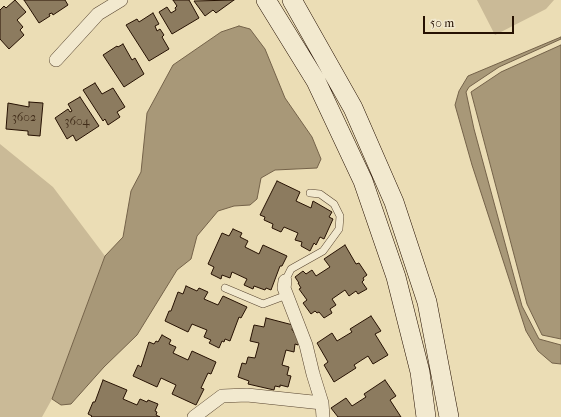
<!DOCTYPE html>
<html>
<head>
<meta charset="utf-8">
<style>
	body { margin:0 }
	#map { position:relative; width:561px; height:417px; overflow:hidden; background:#ebddb5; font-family:"IM FELL French Canon",serif }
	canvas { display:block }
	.scale { position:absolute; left:423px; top:16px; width:91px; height:18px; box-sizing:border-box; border:2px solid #261102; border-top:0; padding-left:5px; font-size:12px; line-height:14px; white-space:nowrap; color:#261102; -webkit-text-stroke:3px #f2e9cf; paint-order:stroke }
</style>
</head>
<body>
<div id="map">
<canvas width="561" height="417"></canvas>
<div class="scale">50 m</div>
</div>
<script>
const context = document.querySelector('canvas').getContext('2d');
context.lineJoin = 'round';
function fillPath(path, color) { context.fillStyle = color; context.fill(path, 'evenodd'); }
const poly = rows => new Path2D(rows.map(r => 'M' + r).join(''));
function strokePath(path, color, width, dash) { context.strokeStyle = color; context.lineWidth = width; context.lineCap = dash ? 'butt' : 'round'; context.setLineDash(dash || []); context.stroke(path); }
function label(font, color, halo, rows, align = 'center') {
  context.font = font + ' "IM FELL French Canon",serif'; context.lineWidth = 4; context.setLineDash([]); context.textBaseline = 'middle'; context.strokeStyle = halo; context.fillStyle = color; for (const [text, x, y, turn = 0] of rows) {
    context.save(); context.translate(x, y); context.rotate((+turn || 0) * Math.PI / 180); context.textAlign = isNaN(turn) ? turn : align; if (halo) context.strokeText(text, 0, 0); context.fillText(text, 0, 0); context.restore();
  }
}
fillPath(poly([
	[477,0,554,0,546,9,495,35],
	[0,144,53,187,105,256,52,399,42,417,0,417]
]), '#caba97');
const water = poly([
	[239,26,250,29,265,49,285,98,312,137,321,159,317,168,275,170,261,178,257,199,250,205,234,206,218,211,197,236,191,259,177,270,137,335,104,367,71,404,61,405,52,399,105,256,123,237,131,191,141,172,147,113,173,65,221,32,239,26],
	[561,37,561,39,499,67,469,87,466,92,474,129,522,306,539,339,561,345,561,364,552,363,538,351,526,331,472,165,455,105,459,91,468,76,561,37],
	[561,45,561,339,542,335,527,304,471,92,501,72,561,45]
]);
fillPath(water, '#a89878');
strokePath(water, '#746249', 1);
const building = poly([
	[15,0,26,12,17,20,23,27,20,30,24,35,9,49,0,39,0,10,4,6,6,8,15,0],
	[24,0,65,0,68,5,53,15,52,13,49,14,50,16,39,23,24,0],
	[173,0,189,0,199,18,172,34,159,12,167,7,171,13,176,10,175,8,177,6,173,0],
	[234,0,216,13,213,10,205,16,194,1,234,0],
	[153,13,159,24,155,26,157,31,160,29,164,35,162,37,169,49,149,61,126,25,137,19,139,22,153,13],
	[123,44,132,60,135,58,144,74,124,87,103,55,117,46,118,47,123,44],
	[95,83,102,94,113,88,125,107,117,112,120,117,108,125,105,119,103,121,83,90,95,83],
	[80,97,99,126,76,141,73,135,67,139,55,118,68,109,70,112,72,111,68,104,80,97],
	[29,102,43,103,40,136,28,135,28,131,6,129,8,103,29,107,29,102],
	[277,181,300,192,296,201,311,208,313,201,332,212,329,217,333,219,324,239,320,237,316,245,314,243,310,251,301,246,302,242,295,240,298,233,284,227,281,232,272,228,273,224,264,220,265,217,260,215,277,181],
	[233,229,242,233,240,237,248,241,245,247,259,254,263,245,287,256,282,266,280,266,271,290,266,288,265,290,254,286,253,289,244,285,247,279,232,272,230,278,222,275,221,279,211,274,214,267,208,264,222,233,229,236,233,229],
	[345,245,356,264,359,263,367,275,363,278,364,280,362,282,367,289,358,294,356,291,349,296,345,290,332,299,336,305,330,309,332,313,324,318,319,312,317,313,315,311,311,314,303,303,307,300,299,289,301,288,298,283,299,283,295,277,303,271,306,274,312,270,316,276,330,267,324,259,345,245],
	[186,286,197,291,199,288,208,292,204,299,218,305,223,296,247,307,241,318,239,317,230,341,225,339,224,342,222,341,219,348,209,343,211,340,204,337,207,330,192,324,188,332,165,321,169,311,171,311,178,292,183,294,186,286],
	[371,316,381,331,375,334,388,355,373,364,368,356,354,365,356,368,334,382,324,365,328,362,317,343,332,333,337,341,352,332,350,329,371,316],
	[266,318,293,325,292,330,294,331,294,333,301,335,298,345,295,344,294,352,286,350,282,365,289,367,287,375,291,376,288,387,280,385,280,387,275,386,274,390,248,384,249,381,238,377,242,363,246,364,248,357,255,358,259,343,250,341,254,325,264,327,266,318],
	[162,335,171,340,169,344,176,347,173,353,188,360,192,351,216,362,211,374,208,373,201,388,204,389,196,405,172,394,176,385,161,378,157,387,133,376,138,365,141,367,149,342,154,344,156,341,158,342,162,335],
	[103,380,127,390,123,399,137,405,140,399,147,402,148,400,158,404,155,411,157,412,156,415,160,417,91,417,92,416,88,414,93,402,95,402,103,380],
	[385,380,396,396,390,400,401,417,338,417,331,408,346,398,352,406,366,397,364,394,385,380]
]);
fillPath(building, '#8c7b5f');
strokePath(building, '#261102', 1);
const lane = poly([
	[285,281,291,269,323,251,339,229,340,216,334,204,320,194,310,193],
	[225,288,263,304,287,295]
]);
const street = poly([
	[56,60,98,14,121,0],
	[285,281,284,288,306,345,313,374,322,403],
	[194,417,222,396,247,395,322,403,323,417]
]);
const secondary = poly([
	[266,0,316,81,363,181,396,277,420,372,426,417],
	[292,0,353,108,394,202,427,302,449,417]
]);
strokePath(lane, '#57442f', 8);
strokePath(street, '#57442f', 14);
strokePath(secondary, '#261102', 20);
strokePath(lane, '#f2e9cf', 7);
strokePath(street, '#f2e9cf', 13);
strokePath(secondary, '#f2e9cf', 19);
label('12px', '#402c19', null, [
	["3602",24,118],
	["3604",77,122]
]);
</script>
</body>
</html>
